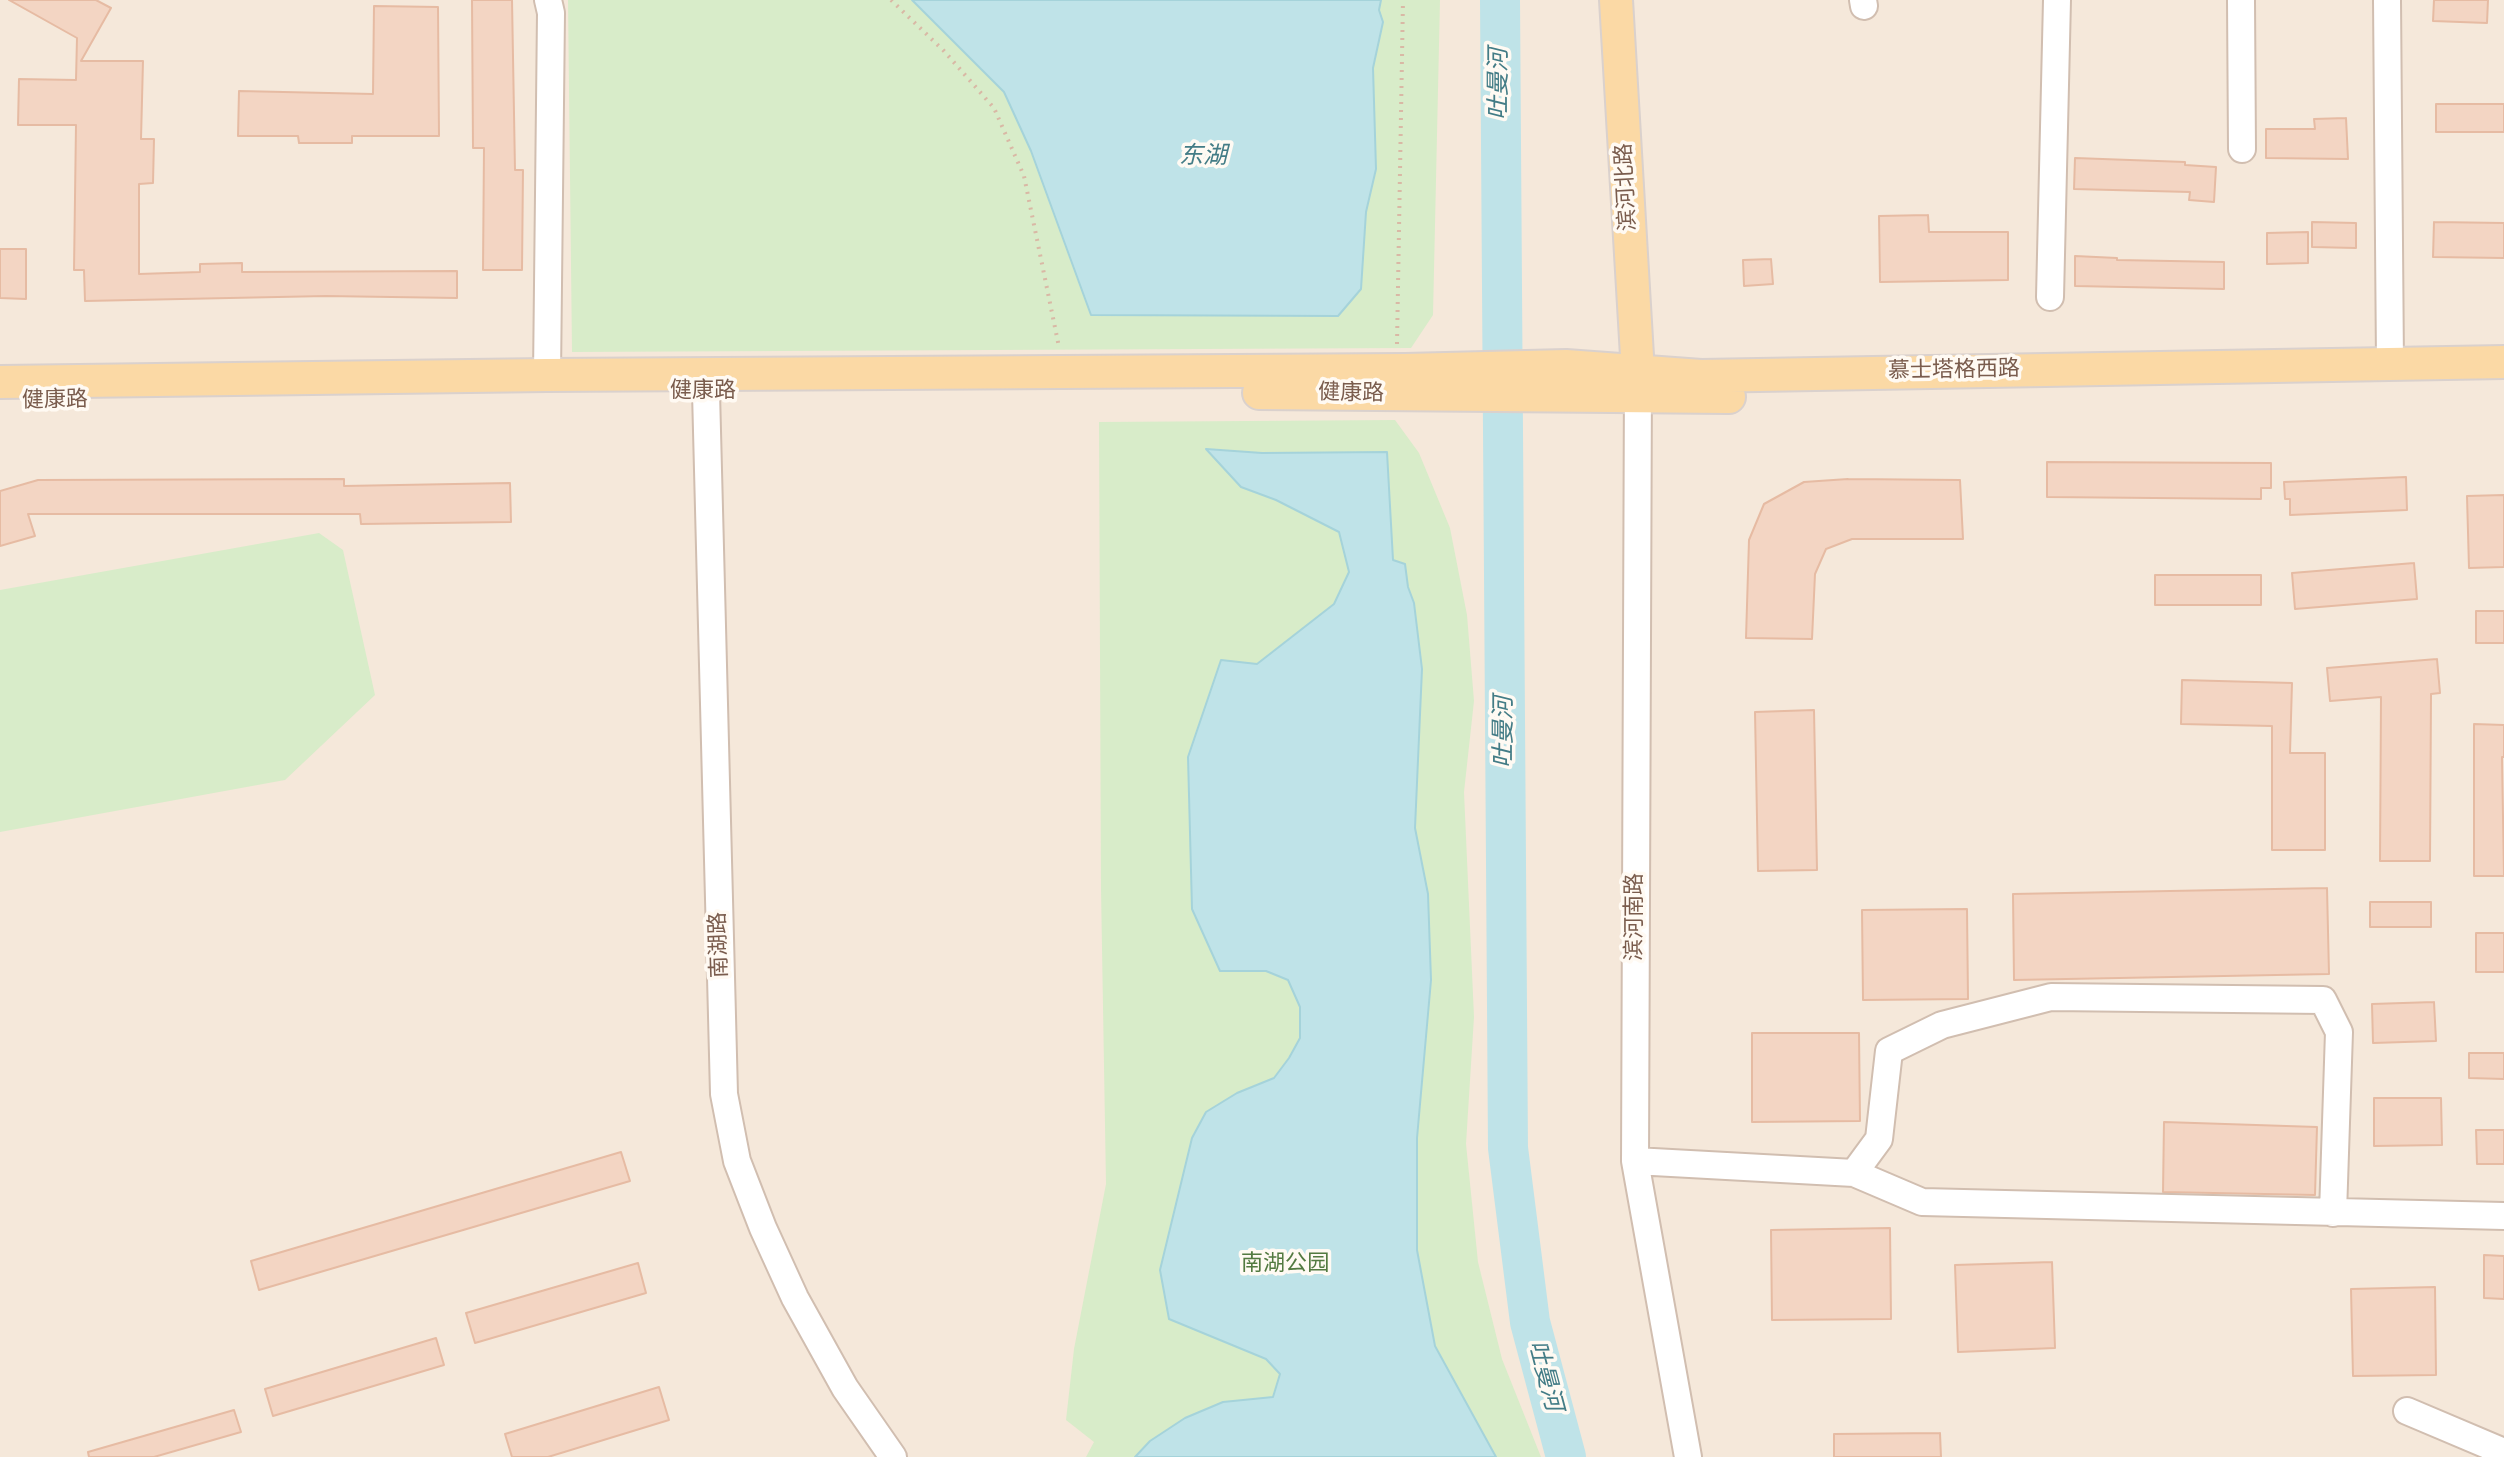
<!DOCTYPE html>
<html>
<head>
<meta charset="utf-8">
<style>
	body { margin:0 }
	canvas { display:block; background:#fdf6ec }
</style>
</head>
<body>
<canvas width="2504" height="1457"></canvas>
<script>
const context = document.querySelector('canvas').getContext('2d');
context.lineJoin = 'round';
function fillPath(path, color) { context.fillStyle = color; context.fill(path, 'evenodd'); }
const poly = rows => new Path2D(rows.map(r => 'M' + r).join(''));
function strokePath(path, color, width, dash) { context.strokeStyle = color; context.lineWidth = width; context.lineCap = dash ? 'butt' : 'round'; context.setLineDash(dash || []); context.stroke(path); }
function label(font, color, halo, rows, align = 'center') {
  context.font = font + ' "Titillium Web","Noto Sans SC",sans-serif'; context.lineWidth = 7; context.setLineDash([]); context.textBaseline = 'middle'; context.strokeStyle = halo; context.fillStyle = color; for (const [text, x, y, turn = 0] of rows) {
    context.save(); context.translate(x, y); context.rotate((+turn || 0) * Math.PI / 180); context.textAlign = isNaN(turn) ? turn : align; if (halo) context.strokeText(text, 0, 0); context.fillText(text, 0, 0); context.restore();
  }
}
fillPath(poly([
	[0,0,2504,0,2504,1457,0,1457]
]), '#f5e8da');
fillPath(poly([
	[568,0,1440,0,1433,315,1411,348,572,352],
	[1395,420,1419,453,1450,528,1467,615,1474,701,1464,792,1474,1017,1466,1144,1478,1262,1502,1359,1541,1457,1086,1457,1094,1442,1066,1420,1074,1349,1106,1184,1101,889,1099,422],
	[319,533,343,550,375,695,285,780,0,832,0,590]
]), '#d8ecc9');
const water = poly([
	[912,0,1381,0,1379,10,1383,22,1373,68,1376,169,1366,212,1361,289,1338,316,1091,315,1031,151,1004,92,912,0],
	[1206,449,1262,453,1387,452,1393,560,1405,564,1408,587,1414,603,1422,669,1415,828,1428,894,1431,980,1417,1138,1417,1250,1435,1346,1496,1457,1135,1457,1150,1441,1185,1418,1223,1402,1273,1397,1280,1374,1266,1359,1169,1319,1160,1270,1192,1138,1206,1112,1237,1093,1274,1078,1289,1058,1300,1038,1300,1007,1288,980,1266,971,1220,971,1192,909,1188,757,1221,660,1257,664,1334,604,1349,572,1339,532,1276,500,1241,487,1206,449]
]);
fillPath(water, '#bfe3e8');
strokePath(water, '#a5d3da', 2);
strokePath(poly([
	[1500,0,1508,1148,1530,1322,1566,1457]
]), '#bfe3e8', 40);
const building = poly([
	[9,0,96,0,111,8,81,61,143,61,141,139,154,139,153,183,139,184,139,274,200,272,200,264,242,263,242,272,457,271,457,298,326,296,85,301,84,270,74,270,76,125,18,125,19,79,76,80,77,38,9,0],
	[472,0,512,0,515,170,523,170,522,270,483,270,484,148,473,148,472,0],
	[2434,0,2488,0,2487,23,2433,21,2434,0],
	[374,6,438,7,439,136,352,136,352,143,299,143,298,136,238,136,239,91,373,94,374,6],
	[2436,104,2504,104,2504,132,2436,132,2436,104],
	[2346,118,2348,159,2266,158,2266,129,2315,129,2314,119,2346,118],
	[2075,158,2185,162,2185,165,2216,167,2214,202,2189,200,2190,192,2074,189,2075,158],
	[1928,215,1929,232,2008,232,2008,280,1880,282,1879,216,1928,215],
	[2312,222,2356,223,2356,248,2312,247,2312,222],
	[2434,222,2504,223,2504,258,2433,257,2434,222],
	[2308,232,2308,263,2267,264,2267,233,2308,232],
	[0,249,26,249,26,299,0,298,0,249],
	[2075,256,2117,258,2117,260,2224,262,2224,289,2075,286,2075,256],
	[1771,259,1773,284,1744,286,1743,260,1771,259],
	[2047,462,2271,463,2271,488,2261,488,2261,499,2047,497,2047,462],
	[2406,477,2407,510,2290,515,2290,499,2285,499,2284,482,2406,477],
	[344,479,344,486,510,483,511,522,361,524,360,514,28,514,35,536,0,546,0,491,38,480,344,479],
	[1848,479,1960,480,1963,539,1852,539,1826,549,1815,574,1812,639,1746,638,1749,540,1764,504,1804,482,1848,479],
	[2504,495,2504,567,2469,568,2467,496,2504,495],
	[2414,563,2417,599,2295,609,2292,573,2414,563],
	[2155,575,2261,575,2261,605,2155,605,2155,575],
	[2476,611,2504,611,2504,643,2476,643,2476,611],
	[2437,659,2440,693,2431,694,2430,861,2380,861,2381,697,2330,701,2327,668,2437,659],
	[2182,680,2292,683,2290,753,2325,753,2325,850,2272,850,2272,726,2181,724,2182,680],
	[1814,710,1817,870,1758,871,1755,712,1814,710],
	[2474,724,2504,725,2504,757,2502,757,2504,876,2474,876,2474,724],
	[2327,888,2329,974,2014,980,2013,894,2327,888],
	[2370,902,2431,902,2431,927,2370,927,2370,902],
	[1967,909,1968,999,1863,1000,1862,910,1967,909],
	[2476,933,2504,933,2504,972,2476,972,2476,933],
	[2434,1002,2436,1041,2373,1043,2372,1004,2434,1002],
	[1752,1033,1859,1033,1860,1121,1752,1122,1752,1033],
	[2469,1053,2504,1053,2504,1079,2469,1078,2469,1053],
	[2374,1098,2441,1098,2442,1145,2374,1146,2374,1098],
	[2164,1122,2317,1127,2315,1195,2163,1192,2164,1122],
	[2476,1130,2504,1130,2504,1164,2477,1164,2476,1130],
	[621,1152,630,1181,259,1290,251,1261,621,1152],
	[1890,1228,1891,1319,1772,1320,1771,1230,1890,1228],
	[2484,1255,2504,1256,2504,1299,2484,1298,2484,1255],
	[2052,1262,2055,1348,1958,1352,1955,1265,2052,1262],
	[638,1263,646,1293,475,1343,466,1313,638,1263],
	[2435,1287,2436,1375,2353,1376,2351,1289,2435,1287],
	[436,1338,444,1365,273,1416,265,1389,436,1338],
	[659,1387,669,1420,548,1457,512,1457,505,1434,659,1387],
	[234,1410,241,1432,154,1457,89,1457,88,1452,234,1410],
	[1940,1433,1941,1457,1834,1457,1834,1434,1940,1433]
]);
fillPath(building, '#f3d5c3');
strokePath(building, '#e6bba3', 2);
const minor = poly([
	[1863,0,1864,6],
	[2241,0,2242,149],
	[2387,0,2390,363],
	[2050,297,2057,0],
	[547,375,551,13,548,0],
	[1638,377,1635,1161,1688,1457],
	[706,392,724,1094,737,1161,763,1228,795,1298,845,1388,893,1457],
	[1635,1161,1854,1173,1922,1202,2504,1216],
	[1854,1173,1879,1139,1889,1051,1942,1025,2051,997,2323,1000,2339,1032,2333,1213],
	[2407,1411,2504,1452]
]);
const major = poly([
	[1616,0,1638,373],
	[0,382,547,375,1405,370,1566,366,1701,376,2504,362],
	[1259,393,1729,397]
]);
strokePath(minor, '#d1beb0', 30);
strokePath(major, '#dad1cd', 36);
strokePath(poly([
	[891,0,944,51,994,108,1024,176,1059,347],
	[1397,344,1403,0]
]), '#d9b8a5', 4, [2, 6]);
strokePath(minor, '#fff', 26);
strokePath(major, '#fbd9a5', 32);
label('22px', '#7a5c4d', '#fffaf3', [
	["滨河北路",1627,187,-93],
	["慕士塔格西路",1954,371,-1],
	["健康路",703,392],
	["健康路",1351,394,1],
	["健康路",55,401,-1],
	["滨河南路",1636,917,-90],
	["南湖路",720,945,-92]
]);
label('22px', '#537a41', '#fffaf3', [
	["南湖公园",1285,1265]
]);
label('italic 24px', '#437c86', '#fffaf3', [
	["吐曼河",1500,84,-90],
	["东湖",1203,157],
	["吐曼河",1505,732,-90],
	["吐曼河",1544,1376,75]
]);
</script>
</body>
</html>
